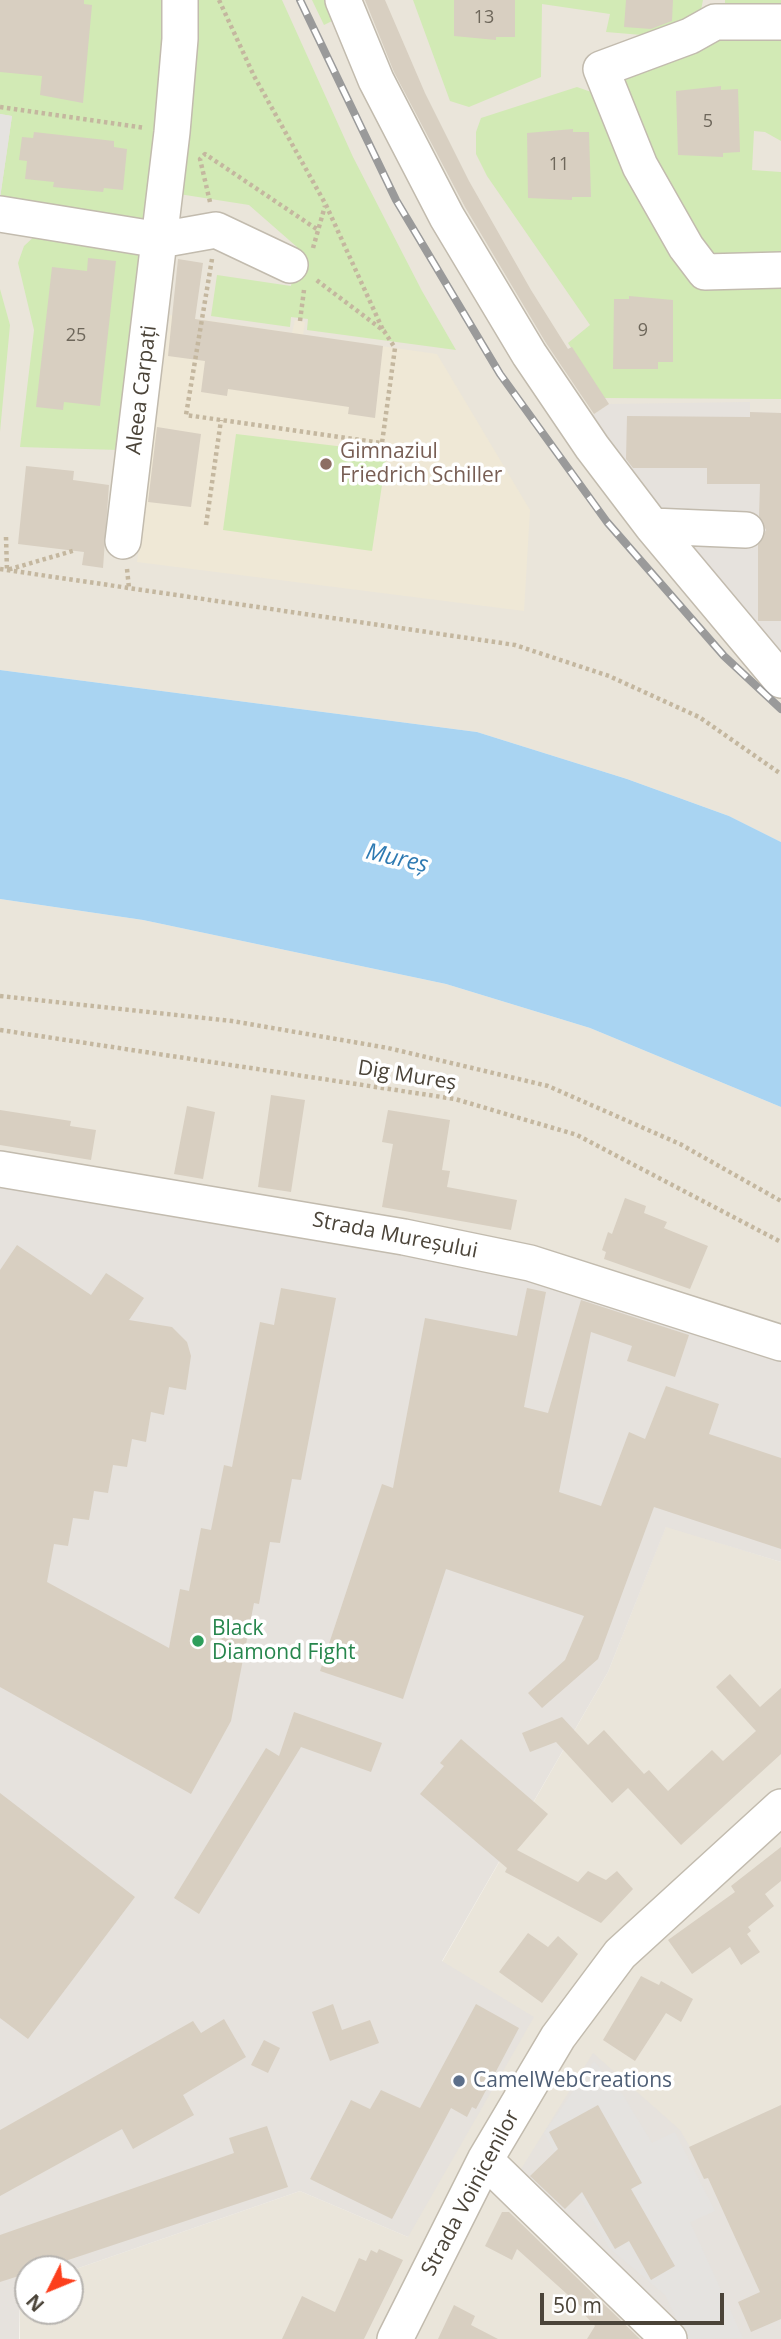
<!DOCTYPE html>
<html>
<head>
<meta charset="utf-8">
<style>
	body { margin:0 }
	#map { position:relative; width:781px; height:2339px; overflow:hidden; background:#f6f3ec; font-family:"Open Sans",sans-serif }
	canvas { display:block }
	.north { position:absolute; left:14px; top:2255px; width:70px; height:70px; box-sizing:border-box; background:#fff; border:2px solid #b7b4b0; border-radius:50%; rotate:227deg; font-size:19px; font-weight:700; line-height:28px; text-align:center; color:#4b4439 }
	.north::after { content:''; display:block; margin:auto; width:24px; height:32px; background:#fc3f1d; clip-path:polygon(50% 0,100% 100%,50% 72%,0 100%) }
	.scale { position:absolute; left:540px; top:2293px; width:184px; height:32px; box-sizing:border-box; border:4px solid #4b4439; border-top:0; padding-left:9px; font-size:21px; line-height:24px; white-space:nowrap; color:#4b4439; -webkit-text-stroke:5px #fff; paint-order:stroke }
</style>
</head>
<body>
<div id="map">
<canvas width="781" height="2339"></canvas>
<div class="north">N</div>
<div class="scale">50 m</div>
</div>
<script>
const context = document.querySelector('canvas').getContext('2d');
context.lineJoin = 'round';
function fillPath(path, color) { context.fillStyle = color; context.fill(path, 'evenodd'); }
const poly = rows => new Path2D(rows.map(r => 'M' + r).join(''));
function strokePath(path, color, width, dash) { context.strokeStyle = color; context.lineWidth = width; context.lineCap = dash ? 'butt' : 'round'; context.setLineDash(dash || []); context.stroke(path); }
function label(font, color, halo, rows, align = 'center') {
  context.font = font + ' "Open Sans",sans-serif'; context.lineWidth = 7; context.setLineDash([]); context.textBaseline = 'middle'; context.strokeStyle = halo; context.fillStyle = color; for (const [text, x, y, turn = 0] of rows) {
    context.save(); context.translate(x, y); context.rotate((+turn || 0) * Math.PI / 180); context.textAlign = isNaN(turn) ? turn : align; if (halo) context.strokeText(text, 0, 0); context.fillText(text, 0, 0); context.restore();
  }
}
fillPath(poly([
	[0,0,781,0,781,842,729,816,627,779,477,732,0,670],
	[0,899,143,920,446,984,590,1028,781,1107,781,1358,0,1184],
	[666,1526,781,1562,781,2339,20,2339,20,2289,28,2286,28,2311,70,2311,70,2271,300,2191,408,2237,442,1962,608,1672]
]), '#eae5da');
fillPath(poly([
	[750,402,750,412,781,413,781,695,679,588,564,435,609,404],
	[0,1180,545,1276,781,1358,781,1562,666,1527,608,1672,442,1961,534,2017,408,2237,300,2191,70,2271,28,2269,28,2286,20,2289,19,2339,0,2339],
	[593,2053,680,2130,690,2147,781,2105,781,2339,681,2339,518,2174]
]), '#e6e2dd');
fillPath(poly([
	[170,315,292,333,295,320,305,322,303,335,437,354,530,510,524,611,137,562]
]), '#efe8d6');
fillPath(poly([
	[0,0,164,0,153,209,145,218,133,220,0,198,12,116,0,114],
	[195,0,282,0,353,157,422,291,456,350,307,330,308,319,291,317,290,327,211,316,217,275,291,286,297,247,249,205,179,194],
	[312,0,331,0,336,19,324,25],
	[413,0,703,0,700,15,666,37,606,32,610,14,542,4,541,77,469,107,450,101],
	[725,0,781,0,781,10,725,9],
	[781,31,781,141,765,132,754,131,752,170,781,172,781,261,705,260,618,83,637,62,737,32],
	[577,87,594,93,686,257,781,283,781,399,604,398,568,343,590,325,487,176,476,154,476,132,481,118],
	[37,234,139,252,145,265,119,450,20,447,34,330,18,263,24,246],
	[0,289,10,325,0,432],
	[236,434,387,452,372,551,223,530]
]), '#d2eab5');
fillPath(poly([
	[0,114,12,116,0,198],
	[594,2061,623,2095,652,2143,675,2132,715,2211,690,2222,743,2338,686,2339,665,2295,609,2248,544,2133]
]), '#e5e3e0');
fillPath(poly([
	[0,670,477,732,627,779,729,816,781,842,781,1107,590,1028,446,984,143,920,0,899]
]), '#a9d4f2');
fillPath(poly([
	[0,0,84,0,84,4,92,5,83,103,40,95,42,76,0,72],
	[365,0,385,0,425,93,469,181,531,290,568,349,572,347,609,404,594,414,546,343,465,207,394,72],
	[454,0,515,0,515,37,496,37,496,40,454,36],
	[626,0,673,0,672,21,651,29,624,27],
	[721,86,721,90,738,89,740,152,723,153,723,157,678,155,676,91],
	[573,129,573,132,589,132,591,197,572,197,572,200,528,198,527,133],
	[34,132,114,141,114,147,127,149,123,190,104,188,103,192,53,187,54,182,25,179,27,161,19,160,22,137,33,138],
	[88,258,116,261,100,406,64,402,63,410,36,407,52,267,87,271],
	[178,259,203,263,195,319,383,346,375,418,348,414,349,407,228,389,227,396,201,392,205,361,168,356],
	[629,296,673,300,673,362,658,362,658,369,613,369,614,299,629,299],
	[750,412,781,413,781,621,758,621,758,545,766,530,759,516,760,484,707,484,707,468,633,468,626,459,627,416,750,417],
	[157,427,201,434,191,507,148,502],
	[26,466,74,471,73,480,109,485,103,568,82,565,84,552,18,544],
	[271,1095,305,1100,291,1192,258,1187],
	[187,1106,215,1112,203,1179,174,1174],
	[0,1110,71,1121,70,1126,96,1130,91,1160,0,1145],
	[388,1110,450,1120,442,1170,450,1171,447,1187,517,1200,511,1230,382,1207,393,1144,382,1142],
	[625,1198,646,1206,644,1213,667,1222,664,1228,708,1246,690,1289,604,1259,606,1252,602,1250,608,1232,612,1234],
	[17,1245,91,1295,106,1273,144,1298,129,1320,172,1327,187,1342,191,1356,186,1390,169,1387,164,1415,151,1412,146,1442,132,1439,127,1467,113,1465,108,1493,94,1491,89,1520,73,1518,68,1546,54,1544,47,1582,169,1648,180,1589,189,1591,201,1528,211,1530,224,1465,232,1467,260,1322,274,1325,281,1288,336,1298,301,1480,292,1479,280,1543,270,1542,259,1604,254,1603,231,1721,191,1794,0,1687,0,1270],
	[527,1288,546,1292,524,1407,548,1413,581,1300,689,1335,675,1377,627,1361,632,1346,591,1332,559,1492,601,1506,629,1432,645,1439,666,1386,719,1404,709,1434,781,1458,781,1549,654,1507,598,1659,542,1708,528,1693,565,1660,584,1616,446,1569,403,1699,320,1671,382,1484,393,1488,425,1318,517,1336],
	[730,1674,760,1707,781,1688,781,1754,681,1845,628,1788,612,1803,556,1742,530,1752,522,1733,562,1717,588,1745,604,1730,644,1774,649,1770,668,1791,712,1750,723,1761,756,1731,716,1687],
	[294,1712,382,1743,371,1772,301,1747,199,1914,174,1898,266,1748,279,1756],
	[461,1739,548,1814,517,1850,578,1882,588,1871,606,1880,617,1871,633,1889,601,1923,505,1872,507,1868,420,1794,444,1766,440,1763],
	[0,1793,135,1897,28,2039,0,2018],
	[781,1847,781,1881,765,1894,774,1906,748,1927,751,1931,747,1934,760,1952,741,1965,730,1947,692,1974,668,1940,735,1892,731,1886],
	[528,1933,548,1947,558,1936,578,1954,542,2003,499,1972],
	[641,1976,659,1985,661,1981,693,1999,681,2022,666,2013,635,2061,603,2040],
	[333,2004,342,2030,370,2020,379,2043,330,2061,312,2012],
	[476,2004,519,2028,476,2109,472,2107,467,2117,451,2108,392,2219,310,2179,351,2100,370,2109,381,2090,420,2108],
	[224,2019,246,2057,183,2095,194,2115,133,2149,122,2129,0,2196,0,2130,193,2021,201,2033],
	[264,2040,280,2048,268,2073,251,2065],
	[598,2105,642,2183,631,2189,675,2266,651,2280,629,2241,615,2249,582,2192,565,2209,530,2176,558,2149,549,2132],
	[781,2105,781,2319,751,2332,738,2302,760,2292,708,2178,704,2179,689,2147],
	[267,2126,288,2187,41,2269,28,2269,28,2273,0,2282,0,2235,234,2153,229,2138],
	[502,2212,509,2212,640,2339,587,2339,595,2326,584,2314,587,2312,517,2249,512,2260,485,2246],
	[379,2249,403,2260,364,2339,282,2339,302,2296,335,2312,359,2258,366,2261,371,2250,377,2253],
	[454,2305,475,2316,471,2325,498,2339,438,2339]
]), '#d8cfc1');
const minor = poly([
	[343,0,376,80,447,217,529,354,592,447,652,526,781,680],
	[781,22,715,22,690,36,601,69,640,166,686,247,705,272,781,270],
	[0,214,160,240,216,230,290,265],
	[652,526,746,530],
	[123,541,172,132,180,39,180,0],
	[0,1169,404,1237,530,1263,781,1343],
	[485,2160,669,2339],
	[395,2339,485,2160,558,2037,620,1954,781,1807]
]);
strokePath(minor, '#c2bbae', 38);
strokePath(poly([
	[219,0,254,76,326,205,383,330],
	[0,107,145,128],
	[210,202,200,159,205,154,318,230],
	[313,248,325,206],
	[212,259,186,415,382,443,395,348,384,331,315,279],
	[300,321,304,290],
	[206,525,221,420],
	[6,537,7,570,76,550],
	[0,569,515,645,609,676,699,717,781,774],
	[127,569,129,588],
	[0,996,232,1021,388,1048,548,1086,680,1144,781,1201],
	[0,1030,455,1099,577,1135,781,1242]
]), '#c4b79f', 4.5, [3.5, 3.5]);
strokePath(minor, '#fff', 35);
const rail = poly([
	[300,0,396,200,500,374,607,522,724,656,781,709]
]);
strokePath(rail, '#9a9a9a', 8);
strokePath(rail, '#fff', 5, [16]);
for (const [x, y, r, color] of [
	[326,464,7,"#8d6e63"],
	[198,1641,7,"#2e9e5b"],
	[459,2081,7,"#5c6f8a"]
]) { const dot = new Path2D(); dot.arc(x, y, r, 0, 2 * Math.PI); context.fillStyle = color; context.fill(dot); strokePath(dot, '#fff', 2.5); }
label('18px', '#6e675b', null, [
	["13",484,18],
	["5",708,122],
	["11",559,165],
	["9",643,331],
	["25",76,336]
]);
label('21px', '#4b4439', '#fff', [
	["Aleea Carpați",142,390,-83],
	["Dig Mureș",407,1076,9],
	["Strada Mureșului",395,1236,11],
	["Strada Voinicenilor",471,2193,-62]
]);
label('21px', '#785e54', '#fff', [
	["Gimnaziul",340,452],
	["Friedrich Schiller",340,476]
], 'left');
label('21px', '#27864d', '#fff', [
	["Black",212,1629],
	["Diamond Fight",212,1653]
], 'left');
label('21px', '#4e5e75', '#fff', [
	["CamelWebCreations",473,2081]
], 'left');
label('italic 23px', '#2e7ab2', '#fff', [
	["Mureș",397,859,13]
]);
</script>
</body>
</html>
